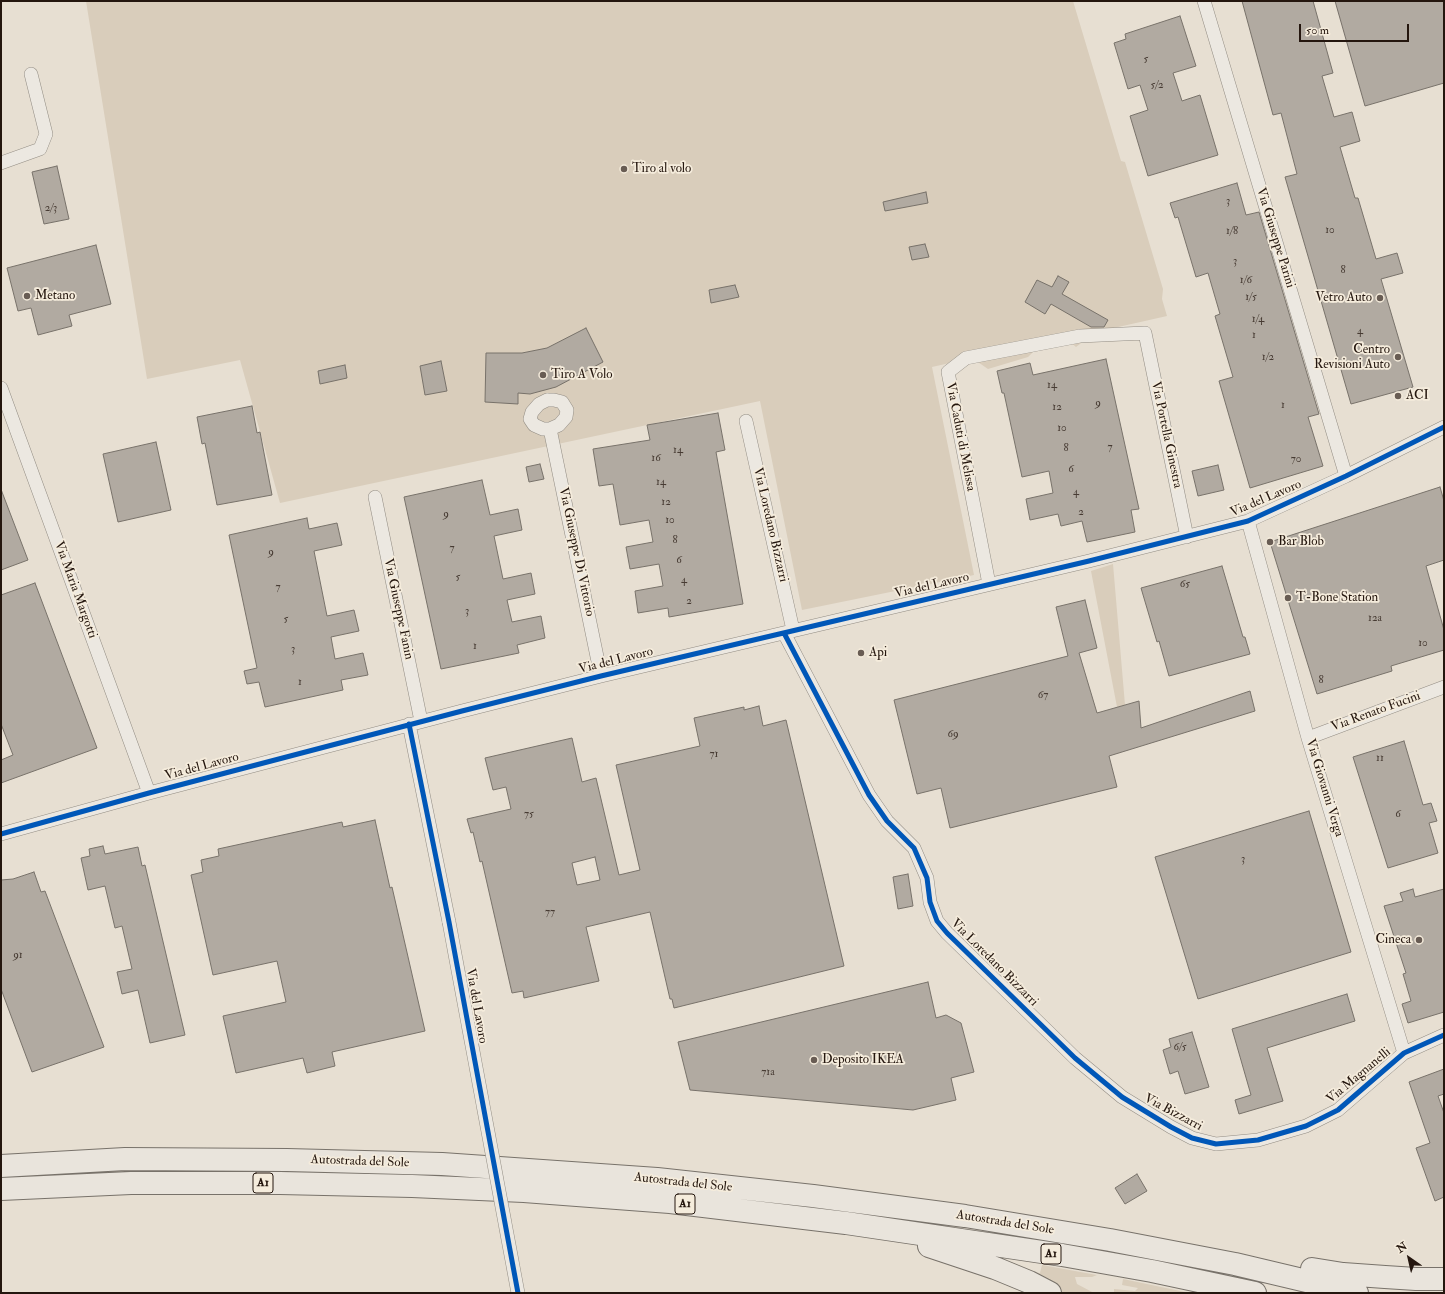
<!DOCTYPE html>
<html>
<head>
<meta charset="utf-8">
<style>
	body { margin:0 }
	#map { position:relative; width:1445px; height:1294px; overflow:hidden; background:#e7dfd2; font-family:"IM FELL Double Pica",serif }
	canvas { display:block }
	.frame { position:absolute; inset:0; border:2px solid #24160e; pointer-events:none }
	.north { position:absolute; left:1389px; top:1238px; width:40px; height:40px; -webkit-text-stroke:3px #f5ecdc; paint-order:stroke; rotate:326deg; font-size:11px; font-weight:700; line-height:16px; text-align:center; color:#24160e }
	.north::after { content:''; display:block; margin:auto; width:14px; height:18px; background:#24160e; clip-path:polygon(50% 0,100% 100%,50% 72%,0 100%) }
	.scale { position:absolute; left:1299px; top:24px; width:110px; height:18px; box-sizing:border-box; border:2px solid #24160e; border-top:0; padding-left:5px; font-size:12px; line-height:14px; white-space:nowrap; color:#24160e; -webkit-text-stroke:3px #f5ecdc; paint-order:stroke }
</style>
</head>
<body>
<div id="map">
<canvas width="1445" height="1294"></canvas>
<div class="frame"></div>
<div class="north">N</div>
<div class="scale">50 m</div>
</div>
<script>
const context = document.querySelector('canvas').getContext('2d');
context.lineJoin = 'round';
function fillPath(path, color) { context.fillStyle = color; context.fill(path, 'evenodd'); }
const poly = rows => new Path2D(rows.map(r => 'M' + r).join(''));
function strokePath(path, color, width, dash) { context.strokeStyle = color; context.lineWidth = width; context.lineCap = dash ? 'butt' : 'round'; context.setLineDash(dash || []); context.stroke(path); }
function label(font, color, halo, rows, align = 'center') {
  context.font = font + ' "IM FELL Double Pica",serif'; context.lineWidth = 3.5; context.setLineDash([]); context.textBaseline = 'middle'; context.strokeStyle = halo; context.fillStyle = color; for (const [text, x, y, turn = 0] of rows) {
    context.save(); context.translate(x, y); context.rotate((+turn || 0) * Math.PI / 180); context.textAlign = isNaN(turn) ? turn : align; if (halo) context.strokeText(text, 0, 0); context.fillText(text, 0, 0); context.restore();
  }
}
fillPath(poly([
	[86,1,1073,1,1121,161,1125,162,1163,289,1162,299,1167,316,1096,332,1076,347,1066,338,1042,343,1028,357,988,369,972,358,932,367,974,575,802,610,760,401,280,503,240,360,147,379],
	[1113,564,1125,705,1117,707,1091,571],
	[1042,1265,1097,1275,1092,1277,1075,1277,1077,1284,1094,1293,1064,1293,1027,1272,1040,1273],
	[1123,1279,1190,1293,1114,1293,1114,1289,1135,1291,1138,1288,1122,1285]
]), '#d9cdbb');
const building = poly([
	[1242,1,1313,1,1333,73,1322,76,1334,117,1352,112,1360,141,1340,147,1355,198,1358,198,1376,259,1397,253,1403,273,1381,279,1413,387,1351,404,1285,177,1297,174,1281,113,1273,115,1242,1],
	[1335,1,1444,1,1444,83,1365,106,1335,1],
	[1180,16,1196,66,1173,73,1182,101,1200,95,1218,155,1148,176,1130,116,1148,110,1140,85,1128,89,1114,43,1126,39,1125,34,1180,16],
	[57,166,69,219,44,224,32,172,57,166],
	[1237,183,1246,215,1259,212,1319,414,1308,417,1323,466,1250,488,1219,381,1233,377,1215,316,1220,314,1208,273,1196,277,1178,217,1175,218,1170,203,1237,183],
	[926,192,928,203,885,211,883,202,926,192],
	[925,244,929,257,912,260,909,247,925,244],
	[96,245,111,304,69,315,72,326,38,335,31,308,18,311,7,268,96,245],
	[1058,276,1069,282,1062,294,1108,320,1104,327,1091,327,1051,304,1045,314,1025,302,1037,280,1052,287,1058,276],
	[735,285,739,297,711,303,709,290,735,285],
	[586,328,603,362,556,387,530,394,518,393,518,404,485,402,486,353,522,353,547,348,586,328],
	[1106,359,1139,509,1131,510,1135,532,1087,542,1082,521,1061,526,1058,514,1030,520,1026,499,1053,493,1049,471,1022,477,1004,393,1002,393,997,371,1030,363,1033,375,1106,359],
	[441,361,447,391,425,395,420,366,441,361],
	[345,365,347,378,320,384,318,371,345,365],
	[252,406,257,433,260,432,272,495,217,505,205,443,202,444,197,417,252,406],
	[718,413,725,450,716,452,743,604,669,617,668,608,638,613,635,591,663,586,659,564,630,569,626,547,653,542,649,520,620,525,613,484,599,486,593,449,650,440,647,425,718,413],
	[156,442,171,510,118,522,103,454,156,442],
	[540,464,544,479,529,482,526,467,540,464],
	[1218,465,1224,490,1198,496,1192,471,1218,465],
	[482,480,490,515,518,509,522,530,494,536,503,579,531,573,535,594,507,600,512,622,541,616,545,638,517,645,519,653,441,669,404,497,482,480],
	[1440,487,1444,501,1444,560,1426,566,1444,630,1444,650,1391,666,1392,671,1317,694,1270,542,1440,487],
	[2,492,28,560,1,570,1,493,2,492],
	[307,518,309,529,337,523,342,545,314,551,327,616,354,610,359,631,331,637,335,659,363,653,368,675,341,680,343,690,265,707,259,682,247,684,244,671,257,668,229,535,307,518],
	[1222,566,1243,637,1245,637,1250,654,1169,676,1159,641,1157,642,1141,588,1222,566],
	[35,583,97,748,1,783,1,760,13,755,1,724,1,595,35,583],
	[1085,600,1097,648,1079,653,1097,713,1139,701,1141,728,1250,691,1255,711,1109,756,1117,787,950,828,941,788,917,794,894,700,1068,656,1056,607,1085,600],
	[759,706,763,726,786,720,844,966,674,1008,672,999,670,999,650,912,586,927,599,981,524,998,523,991,512,993,482,861,480,862,473,832,471,833,467,819,511,809,506,787,493,790,485,758,572,738,582,782,596,778,619,875,640,870,616,765,700,746,694,718,744,707,744,710,759,706],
	[595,857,600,880,577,885,572,863,595,857],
	[1404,741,1423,805,1431,803,1437,821,1429,823,1438,853,1388,868,1353,757,1404,741],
	[1309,811,1351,952,1198,999,1155,857,1309,811],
	[375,820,390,888,392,887,425,1031,332,1052,335,1066,307,1073,303,1058,236,1073,223,1016,286,1002,277,961,213,975,191,875,203,872,201,860,219,856,218,849,342,822,343,827,375,820],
	[103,846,105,854,138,847,142,866,145,865,185,1035,150,1043,138,990,122,994,117,972,132,969,122,926,115,928,105,886,88,890,81,858,90,856,89,849,103,846],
	[34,872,41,892,45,891,104,1047,32,1072,1,989,1,880,13,879,34,872],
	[908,874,913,906,898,909,893,877,908,874],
	[1413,889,1415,897,1444,889,1444,1012,1408,1023,1402,1004,1411,1001,1403,974,1406,973,1384,906,1403,901,1400,893,1413,889],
	[928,982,936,1018,946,1015,961,1023,974,1072,951,1078,956,1100,913,1110,690,1090,678,1042,928,982],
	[1347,994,1355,1021,1267,1048,1283,1101,1239,1114,1235,1100,1251,1095,1232,1029,1347,994],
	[1192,1032,1209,1087,1185,1094,1178,1071,1170,1074,1163,1050,1171,1047,1169,1039,1192,1032],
	[1444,1069,1444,1094,1438,1096,1444,1113,1444,1197,1435,1201,1416,1148,1430,1143,1409,1082,1444,1069],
	[1137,1174,1147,1191,1125,1204,1115,1188,1137,1174]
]);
fillPath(building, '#b1aaa1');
strokePath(building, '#78726a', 1);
const minor = poly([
	[1204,1,1346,476],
	[1,163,40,149,46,134,31,74],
	[1,388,149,793],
	[547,400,554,400,562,402,567,410,566,417,559,425,550,429,543,429,534,425,530,419,532,412,539,404,547,400],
	[746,421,793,630],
	[550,429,601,676],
	[375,497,421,721],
	[1248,521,1308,738,1404,1053],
	[989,584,948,372,966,358,1080,336,1145,333,1187,537],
	[784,633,869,795,887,821,914,848,927,878,930,902,937,921,947,933,1075,1058,1122,1097,1171,1127,1192,1138,1216,1144,1258,1140,1306,1126,1338,1110,1404,1053,1444,1035],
	[409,724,449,922],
	[1308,738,1444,687],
	[1,834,149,793,462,711,601,676,1089,561,1248,521,1346,476,1444,427]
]);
const motorway = poly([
	[1,1166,125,1159,287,1160,442,1164,657,1179,813,1196,965,1216,1110,1240,1235,1264,1357,1293],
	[1,1189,131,1183,280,1183,412,1186,524,1191,670,1202,846,1223,1062,1255,1152,1271,1255,1293],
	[929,1246,995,1268,1029,1282,1050,1293],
	[1312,1269,1343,1274,1385,1277,1416,1279,1444,1279]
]);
strokePath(minor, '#938d84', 14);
strokePath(motorway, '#78726a', 24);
strokePath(minor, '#ece8e1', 13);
strokePath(motorway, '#e9e4dc', 22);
const minorBridge = poly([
	[449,922,518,1293]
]);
strokePath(minorBridge, '#938d84', 14, []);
strokePath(minorBridge, '#ece8e1', 13);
strokePath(poly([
	[784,633,869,795,887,821,914,848,927,878,930,902,937,921,947,933,1075,1058,1122,1097,1171,1127,1192,1138,1216,1144,1258,1140,1306,1126,1338,1110,1404,1053,1444,1035],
	[409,724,449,922,518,1293],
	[1,834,149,793,462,711,601,676,1089,561,1248,521,1346,476,1444,427]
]), '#0057b8', 5);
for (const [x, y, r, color] of [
	[624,169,4,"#685c53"],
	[27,296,4,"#685c53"],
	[1380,298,4,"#685c53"],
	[1398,357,4,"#685c53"],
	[543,375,4,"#685c53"],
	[1398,396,4,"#685c53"],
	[1270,542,4,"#685c53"],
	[1288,598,4,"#685c53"],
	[861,653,4,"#685c53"],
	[1419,940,4,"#685c53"],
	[814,1060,4,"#685c53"]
]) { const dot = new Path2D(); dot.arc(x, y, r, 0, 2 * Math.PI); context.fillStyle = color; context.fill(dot); strokePath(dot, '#f5ecdc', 1.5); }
label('11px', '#473b33', null, [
	["5",1146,60],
	["5/2",1157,86],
	["3",1228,202],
	["2/3",51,209],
	["10",1330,231],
	["1/8",1232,232],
	["3",1235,262],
	["8",1343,271],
	["1/6",1246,281],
	["1/5",1251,298],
	["1/4",1258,320],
	["4",1360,332],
	["1",1254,336],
	["1/2",1268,358],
	["14",1052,386],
	["9",1098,404],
	["1",1283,406],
	["12",1057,408],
	["10",1062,429],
	["7",1110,448],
	["8",1066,449],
	["14",678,451],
	["16",656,459],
	["70",1296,460],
	["6",1071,470],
	["14",661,483],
	["4",1076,493],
	["12",666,503],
	["2",1081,513],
	["9",446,515],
	["10",670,521],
	["8",675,541],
	["7",452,549],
	["9",271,553],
	["6",679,561],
	["5",458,578],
	["4",684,581],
	["65",1185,585],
	["7",278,588],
	["2",689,602],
	["3",467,612],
	["12a",1375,619],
	["5",286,620],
	["10",1423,644],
	["1",475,647],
	["3",293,650],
	["8",1321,681],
	["1",300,683],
	["67",1043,696],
	["69",953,735],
	["71",714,755],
	["11",1380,759],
	["75",529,815],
	["6",1398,815],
	["3",1243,860],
	["77",550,913],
	["91",18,956],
	["6/5",1180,1048],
	["71a",768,1073]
]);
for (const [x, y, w] of [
	[263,1183,20],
	[685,1204,20],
	[1051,1254,20]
]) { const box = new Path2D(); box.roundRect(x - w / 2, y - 10, w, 20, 3); context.fillStyle = '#f5ecdc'; context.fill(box); strokePath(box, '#24160e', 1); }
label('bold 12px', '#24160e', null, [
	["A1",263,1183],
	["A1",685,1204],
	["A1",1051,1254]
]);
label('13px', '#24160e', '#f5ecdc', [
	["Tiro al volo",632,169],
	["Metano",35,296],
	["Vetro Auto",1372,298,"right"],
	["Centro",1390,350,"right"],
	["Revisioni Auto",1390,365,"right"],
	["Tiro A Volo",551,375],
	["ACI",1406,396],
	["Bar Blob",1278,542],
	["T-Bone Station",1296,598],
	["Api",869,653],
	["Cineca",1411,940,"right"],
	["Deposito IKEA",822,1060]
], 'left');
label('13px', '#24160e', '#f5ecdc', [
	["Via Giuseppe Parini",1275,238,73],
	["Via Portella Ginestra",1166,435,78],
	["Via Caduti di Melissa",960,437,79],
	["Via del Lavoro",1266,499,-23],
	["Via Loredano Bizzarri",770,525,77],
	["Via Giuseppe Di Vittorio",576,552,78],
	["Via del Lavoro",932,586,-13],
	["Via Maria Margotti",75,590,70],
	["Via Giuseppe Fanin",398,609,78],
	["Via del Lavoro",616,661,-14],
	["Via Renato Fucini",1376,712,-20],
	["Via del Lavoro",202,767,-15],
	["Via Giovanni Verga",1324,788,73],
	["Via Loredano Bizzarri",994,963,45],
	["Via del Lavoro",476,1006,80],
	["Via Magnanelli",1359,1076,-40],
	["Via Bizzarri",1173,1113,28],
	["Autostrada del Sole",360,1162,2],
	["Autostrada del Sole",683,1183,6],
	["Autostrada del Sole",1005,1223,9]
]);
</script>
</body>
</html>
